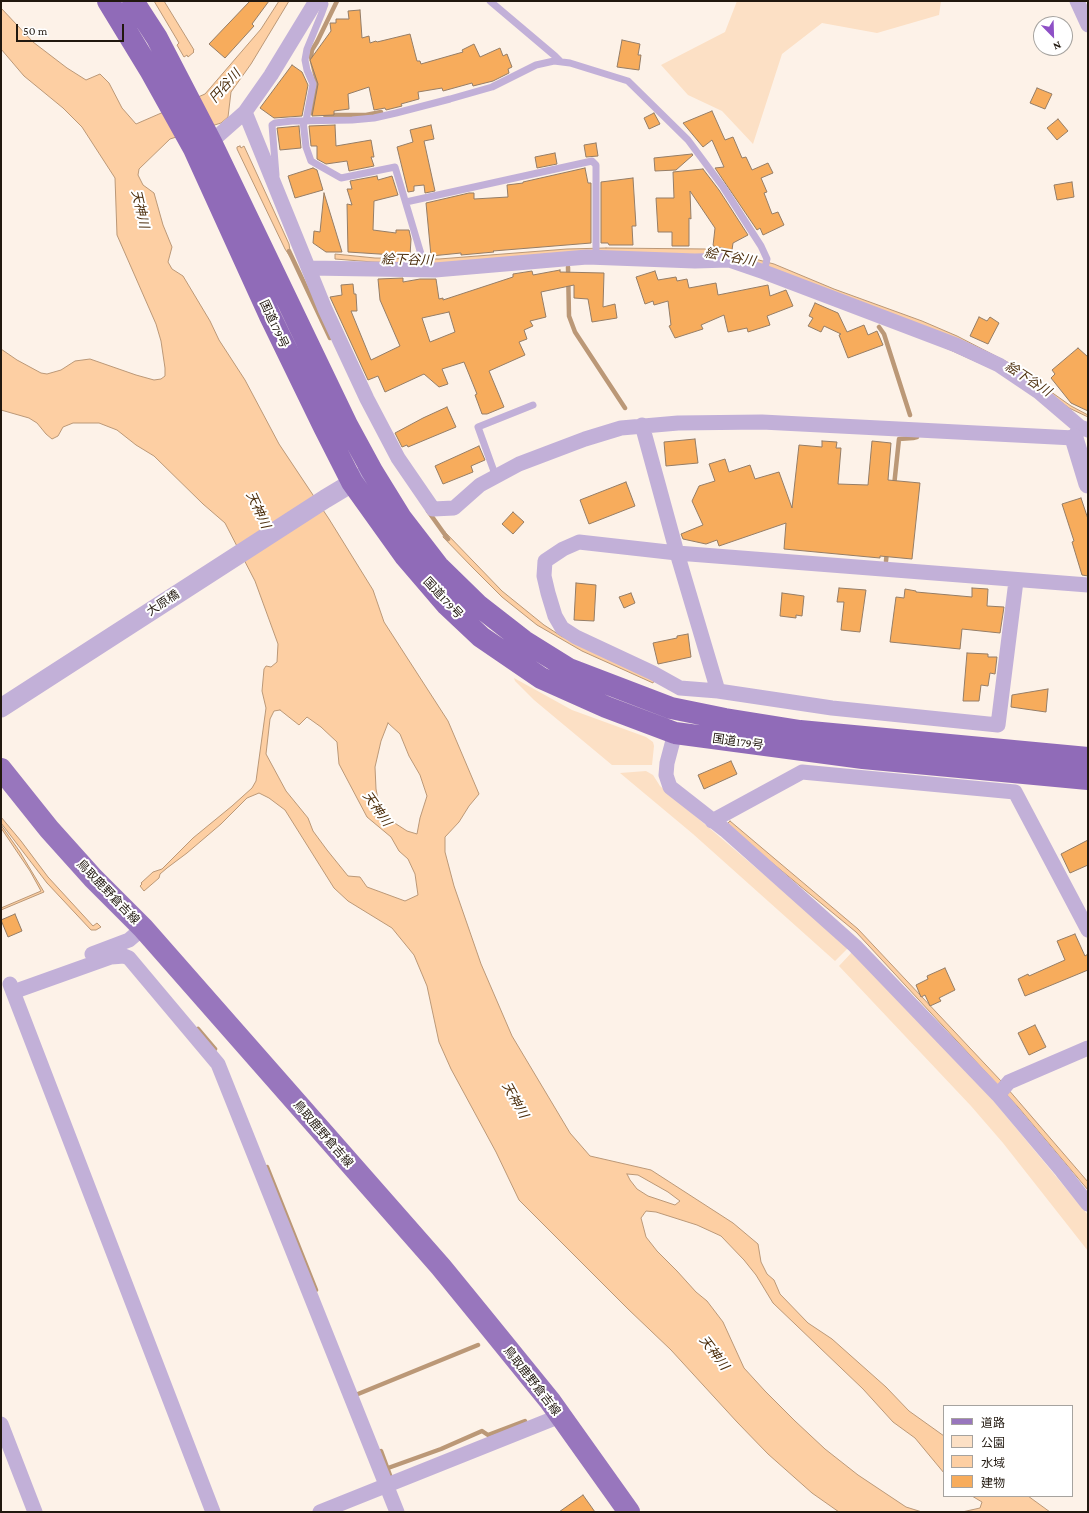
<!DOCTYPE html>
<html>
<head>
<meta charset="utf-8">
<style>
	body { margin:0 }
	#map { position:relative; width:1089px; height:1513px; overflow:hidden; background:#fdf2e8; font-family:"Crimson Pro","Noto Sans JP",serif }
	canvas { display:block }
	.frame { position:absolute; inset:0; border:2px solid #21180f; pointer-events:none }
	.legend { position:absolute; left:943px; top:1405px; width:130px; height:92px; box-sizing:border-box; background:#fff; border:1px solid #a6a39f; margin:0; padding:5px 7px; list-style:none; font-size:12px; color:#21180f }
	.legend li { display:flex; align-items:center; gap:8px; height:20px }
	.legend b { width:20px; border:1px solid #a6a39f }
	.north { position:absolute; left:1033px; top:16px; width:40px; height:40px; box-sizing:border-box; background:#fff; border:1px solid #a6a39f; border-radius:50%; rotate:157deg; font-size:11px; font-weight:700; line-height:16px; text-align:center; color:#21180f }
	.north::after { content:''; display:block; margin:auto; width:14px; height:18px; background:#8e50c6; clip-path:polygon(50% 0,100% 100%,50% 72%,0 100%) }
	.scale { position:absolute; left:16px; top:24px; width:108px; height:18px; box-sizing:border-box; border:2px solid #21180f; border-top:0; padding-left:5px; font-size:12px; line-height:14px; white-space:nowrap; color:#21180f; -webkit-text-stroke:3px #fff; paint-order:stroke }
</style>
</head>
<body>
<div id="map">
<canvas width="1089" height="1513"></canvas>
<div class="frame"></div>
<ul class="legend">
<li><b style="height:5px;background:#9876bd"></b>道路</li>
<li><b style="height:11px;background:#fce0c5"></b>公園</li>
<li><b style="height:11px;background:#fdcfa3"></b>水域</li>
<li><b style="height:11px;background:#f7ac5c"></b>建物</li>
</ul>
<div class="north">N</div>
<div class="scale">50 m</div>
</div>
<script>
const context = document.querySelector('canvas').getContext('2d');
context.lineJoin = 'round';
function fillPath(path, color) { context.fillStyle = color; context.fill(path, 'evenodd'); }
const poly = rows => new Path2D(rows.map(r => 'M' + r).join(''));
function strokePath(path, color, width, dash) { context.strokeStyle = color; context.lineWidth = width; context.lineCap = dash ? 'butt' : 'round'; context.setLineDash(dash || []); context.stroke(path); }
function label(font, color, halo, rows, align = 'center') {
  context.font = font + ' "Crimson Pro","Noto Sans JP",serif'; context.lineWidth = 4; context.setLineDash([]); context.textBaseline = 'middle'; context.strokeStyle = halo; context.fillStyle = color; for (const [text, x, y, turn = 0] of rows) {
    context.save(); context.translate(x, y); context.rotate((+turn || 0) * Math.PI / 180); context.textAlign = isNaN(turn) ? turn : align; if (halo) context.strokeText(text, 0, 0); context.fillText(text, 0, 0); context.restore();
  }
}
fillPath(poly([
	[737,1,941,1,939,15,877,33,822,23,782,54,753,144,722,111,688,95,661,65,725,32],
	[514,678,572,710,646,737,653,742,654,746,652,765,612,765,534,700,515,681],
	[646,771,653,775,660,786,849,947,835,961,693,834,620,773],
	[853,951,992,1099,1088,1215,1088,1251,1003,1143,971,1106,839,966]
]), '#fce0c5');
const water = poly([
	[154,1,164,1,194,50,193,51,194,52,188,57,187,55,184,57,177,45,179,43,154,1],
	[279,1,289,1,251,64,231,92,228,117,221,123,170,139,139,169,138,175,143,185,154,193,163,225,172,247,168,262,172,269,183,276,210,321,219,340,245,380,279,444,329,519,373,590,384,622,448,721,479,794,469,806,459,822,445,837,445,852,454,886,481,964,512,1036,570,1133,590,1156,651,1170,733,1223,758,1244,761,1262,767,1274,774,1280,780,1294,808,1323,832,1339,886,1387,909,1411,944,1436,944,1473,915,1438,893,1422,863,1389,773,1303,756,1275,744,1260,721,1236,697,1225,656,1212,646,1211,641,1218,646,1237,657,1251,677,1271,696,1292,707,1301,723,1322,744,1368,765,1391,795,1421,825,1449,858,1475,906,1507,922,1512,839,1512,812,1493,768,1454,737,1422,671,1350,628,1309,519,1200,496,1152,451,1069,439,1042,427,986,414,955,392,928,348,901,334,888,285,810,269,798,259,793,247,798,221,824,187,853,167,868,160,874,159,878,144,891,140,886,142,884,141,883,153,872,162,869,193,838,232,806,252,788,256,781,266,708,262,691,264,669,266,666,271,667,277,662,278,644,255,581,225,523,203,504,154,456,136,445,117,430,99,423,73,423,63,427,58,436,52,439,46,434,37,423,29,418,1,410,1,349,17,360,41,373,47,374,61,370,75,361,90,359,136,375,154,380,161,379,165,376,165,368,161,341,156,324,117,235,115,178,82,127,63,108,24,76,1,49,1,8,33,42,67,68,86,80,100,74,109,83,122,108,136,124,205,94,261,29,279,1],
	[280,710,299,725,307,717,321,727,337,742,339,764,367,817,391,837,399,851,408,859,415,874,418,895,405,901,367,887,360,877,348,876,327,850,313,831,308,818,286,791,266,754,270,719,274,711,280,710],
	[388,723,400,734,409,756,420,775,427,796,420,818,417,834,407,831,390,820,379,804,376,789,375,767,381,741,388,723],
	[627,1174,638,1175,668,1192,680,1201,675,1205,648,1196,637,1189,630,1180,627,1174],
	[240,146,241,148,244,146,273,209,289,244,291,258,285,249,237,149,237,147,240,146],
	[606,248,707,249,736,254,774,264,834,289,922,321,957,336,1013,365,1071,406,1088,415,1088,417,1069,408,1053,396,754,262,434,264,373,262,335,259,335,254,375,258,439,259,567,249,606,248],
	[445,532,502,591,544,625,561,636,654,680,653,683,582,651,537,625,502,597,473,568,443,537,445,532],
	[1,817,21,841,48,877,93,926,97,923,101,927,96,930,91,930,47,883,1,823,1,817],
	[730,821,858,929,1001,1081,1088,1182,1088,1190,1018,1107,856,932,726,825,730,821],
	[1,825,20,852,44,892,1,910,1,908,41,891,30,871,1,828,1,825],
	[972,1496,1028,1496,1050,1512,962,1512,980,1508,982,1502,972,1496]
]);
fillPath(water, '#fdcfa3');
strokePath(water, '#bb9877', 1);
strokePath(poly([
	[312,113,318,86,311,57,312,50,317,42,337,1],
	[325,115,366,115,381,112],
	[289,251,330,338],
	[568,267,569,316,575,332,625,408],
	[879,327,884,334,910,415],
	[894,486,899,439,913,438,917,437],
	[428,511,448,539],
	[886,561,887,551],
	[198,1029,215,1049],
	[267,1167,316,1290],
	[358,1394,478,1345],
	[381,1451,391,1478],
	[388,1468,441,1449,482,1431,488,1435,525,1421]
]), '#bb9877', 4.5);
const building = poly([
	[250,1,269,1,252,24,254,26,225,58,209,44,250,1],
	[360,10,362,38,369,36,370,43,376,41,377,42,410,34,417,61,420,61,421,64,463,52,462,50,474,44,480,57,500,48,503,56,507,54,512,67,508,69,509,73,493,81,473,86,472,83,443,91,442,88,418,92,419,99,401,104,402,106,386,110,385,108,374,110,369,87,348,94,349,109,334,111,334,115,312,116,318,84,310,60,331,31,330,23,336,23,336,19,349,19,348,11,360,10],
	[622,40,640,44,638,55,641,55,639,70,617,67,622,40],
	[292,65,302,72,308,85,302,116,274,118,260,108,292,65],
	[1037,88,1052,94,1045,109,1030,103,1037,88],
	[712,111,725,140,733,137,742,158,746,157,752,170,768,163,773,173,761,178,767,192,764,193,772,214,778,212,784,225,763,235,760,228,757,230,715,168,724,167,712,140,703,147,683,123,712,111],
	[654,113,660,124,649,129,644,118,654,113],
	[1058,119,1068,131,1057,140,1047,128,1058,119],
	[335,125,336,146,371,140,374,157,371,157,374,166,349,171,347,161,326,164,317,159,317,146,311,146,309,126,335,125],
	[431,125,434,139,424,141,435,191,425,193,424,185,414,186,414,191,408,192,397,147,413,142,410,130,431,125],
	[299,126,301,148,280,150,277,128,299,126],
	[596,143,598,156,586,157,584,145,596,143],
	[555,153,557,164,537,168,535,157,555,153],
	[692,154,693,155,676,170,655,171,654,158,692,154],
	[313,168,317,170,323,190,295,198,288,176,313,168],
	[585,168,588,183,591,183,591,243,493,251,494,252,461,255,461,253,431,256,426,203,469,193,474,193,474,199,508,197,507,185,523,183,523,182,585,168],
	[703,169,719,190,748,235,733,243,732,250,713,246,715,228,690,191,691,219,689,218,689,246,672,246,672,232,658,232,656,198,674,198,673,172,703,169],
	[377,176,378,180,392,176,398,195,374,201,373,230,396,233,396,230,409,230,411,239,410,256,348,252,347,204,352,205,347,189,352,189,350,181,377,176],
	[633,178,636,226,632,226,633,245,609,245,608,243,601,243,601,182,633,178],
	[1072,182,1074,197,1057,200,1054,185,1072,182],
	[324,193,342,252,326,252,313,243,314,231,320,232,324,193],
	[560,270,560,272,604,273,603,307,615,304,617,318,592,322,588,299,574,298,574,285,541,292,546,317,530,321,533,326,524,330,527,339,519,342,525,355,489,371,504,407,487,414,482,414,475,395,477,394,464,362,442,369,448,384,439,387,424,374,385,392,378,376,368,380,330,297,342,295,341,285,353,284,354,294,356,294,357,311,351,311,371,360,400,346,380,300,378,279,403,278,403,282,420,279,436,279,439,299,443,298,443,300,513,277,513,274,532,271,533,275,560,270],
	[449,312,455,332,430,342,422,318,449,312],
	[655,271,658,280,676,277,677,281,687,279,689,288,716,283,718,295,768,285,770,296,786,290,793,306,767,316,770,325,748,332,747,328,728,332,724,315,701,325,703,329,675,338,669,326,671,325,668,301,654,305,653,301,645,304,636,277,655,271],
	[815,303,838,313,847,332,864,325,868,335,877,331,883,345,848,358,839,335,841,334,824,326,821,332,808,326,813,318,809,316,815,303],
	[979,317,987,321,990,317,999,323,988,344,970,336,979,317],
	[1078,348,1088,357,1088,411,1071,403,1051,378,1055,374,1052,370,1078,348],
	[447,407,456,427,408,447,407,445,402,447,395,433,423,418,447,407],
	[695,439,698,463,666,466,664,442,695,439],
	[822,441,837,442,836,448,841,448,838,484,868,485,872,441,891,443,888,480,920,483,912,559,880,556,880,558,784,549,786,523,719,546,717,540,706,544,683,539,681,534,703,525,692,501,699,486,715,481,709,464,725,459,729,472,750,465,755,479,779,472,792,508,799,445,822,447,822,441],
	[479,446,485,460,471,466,473,472,443,484,435,466,479,446],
	[626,482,635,506,589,524,580,500,626,482],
	[1081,498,1088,519,1088,576,1082,575,1072,542,1074,541,1062,504,1081,498],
	[513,512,524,522,513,534,502,524,513,512],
	[576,583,596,585,594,621,574,620,576,583],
	[839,588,866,590,860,632,841,630,844,602,837,602,839,588],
	[972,588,988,589,987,606,1004,607,1000,633,962,629,960,649,890,642,896,597,904,598,905,589,916,591,916,592,972,597,972,588],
	[631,593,635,603,624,608,619,597,631,593],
	[782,593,804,596,802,616,796,615,796,618,780,616,782,593],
	[688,634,691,657,658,664,653,643,677,638,677,636,688,634],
	[967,653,988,654,988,657,997,657,995,674,990,673,988,686,981,685,979,701,963,701,967,653],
	[1048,689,1046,712,1011,707,1012,695,1048,689],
	[731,761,737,774,704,789,698,775,731,761],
	[1088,840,1088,865,1070,873,1061,854,1088,840],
	[15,914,22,931,8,937,1,920,15,914],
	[1075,934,1085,956,1088,954,1088,970,1025,996,1018,979,1028,974,1029,976,1065,960,1057,941,1075,934],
	[945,968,955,990,939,998,941,1001,930,1006,925,995,921,997,916,985,928,979,927,976,945,968],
	[1035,1025,1046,1047,1029,1055,1018,1033,1035,1025],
	[583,1495,595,1512,559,1512,583,1495]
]);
fillPath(building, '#f7ac5c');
strokePath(building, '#957d66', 1);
strokePath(poly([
	[490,1,555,56,560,61],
	[303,121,306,147,311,161,341,178,395,167,421,254,428,270],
	[306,121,313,84,307,70,305,60,307,49,321,15,325,4,324,1],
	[276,175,272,125,275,123,292,121,352,120,374,118,396,113,450,99,492,87,536,65,554,61,570,63,628,81,688,140,723,187,761,246,767,259,764,272],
	[406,202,592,161,596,165,596,258],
	[496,477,478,427,533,405]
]), '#c2b0d8', 7);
strokePath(poly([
	[1077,1,1088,25],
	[245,112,325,309,367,399,398,458,433,509,454,508,480,485,519,464,585,439,621,428,678,423,762,422,1074,438,1080,427],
	[204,145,211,142,245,112,271,75,316,1],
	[309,268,435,270,587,257,695,261,729,260,764,272,956,345,999,365,1039,392,1080,427,1088,430],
	[642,425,677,553,718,691],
	[1016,581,998,725,832,708,718,691,680,688,653,673,576,637,562,628,555,616,548,593,544,576,545,561,563,549,579,542,677,553,1088,585],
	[675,733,667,763,666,775,670,787,725,830,855,946,998,1095,1062,1171,1088,1204],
	[712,821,802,772,1015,792,1088,930],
	[92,954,129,940,143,928],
	[10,984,213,1512],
	[13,992,111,957,124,956,129,958,218,1064,397,1512],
	[998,1095,1009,1082,1088,1048],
	[1,1424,35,1512],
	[320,1512,560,1416]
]), '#c2b0d8', 15);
strokePath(poly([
	[1074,438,1088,484],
	[1,708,325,499,365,475]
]), '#c2b0d8', 19);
strokePath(poly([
	[1,769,49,829,93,878,143,928,441,1267,481,1316,550,1401,629,1512]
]), '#9876bd', 22);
strokePath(poly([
	[108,1,150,70,194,149,270,316,324,427,352,482,405,556,447,605,481,637,541,678,606,707,675,733,863,758,1088,779],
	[133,1,157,38,211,142,347,425,372,471,401,518,438,566,479,606,524,641,569,669,671,708,725,719,800,731,1088,758]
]), '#906bb8', 22);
label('12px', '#21180f', '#fff', [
	["国道179号",274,324,65],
	["国道179号",443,598,47],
	["大原橋",163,603,-33],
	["国道179号",738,742,8],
	["鳥取鹿野倉吉線",108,892,46],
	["鳥取鹿野倉吉線",323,1134,49],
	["鳥取鹿野倉吉線",532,1381,52]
]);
label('italic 13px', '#4c2e0c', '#fff', [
	["円谷川",225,86,-48],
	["天神川",140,209,77],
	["絵下谷川",730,257,10],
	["絵下谷川",407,260,1],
	["絵下谷川",1028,379,33],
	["天神川",258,510,65],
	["天神川",377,809,55],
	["天神川",515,1100,61],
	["天神川",714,1353,53]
]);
</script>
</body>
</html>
